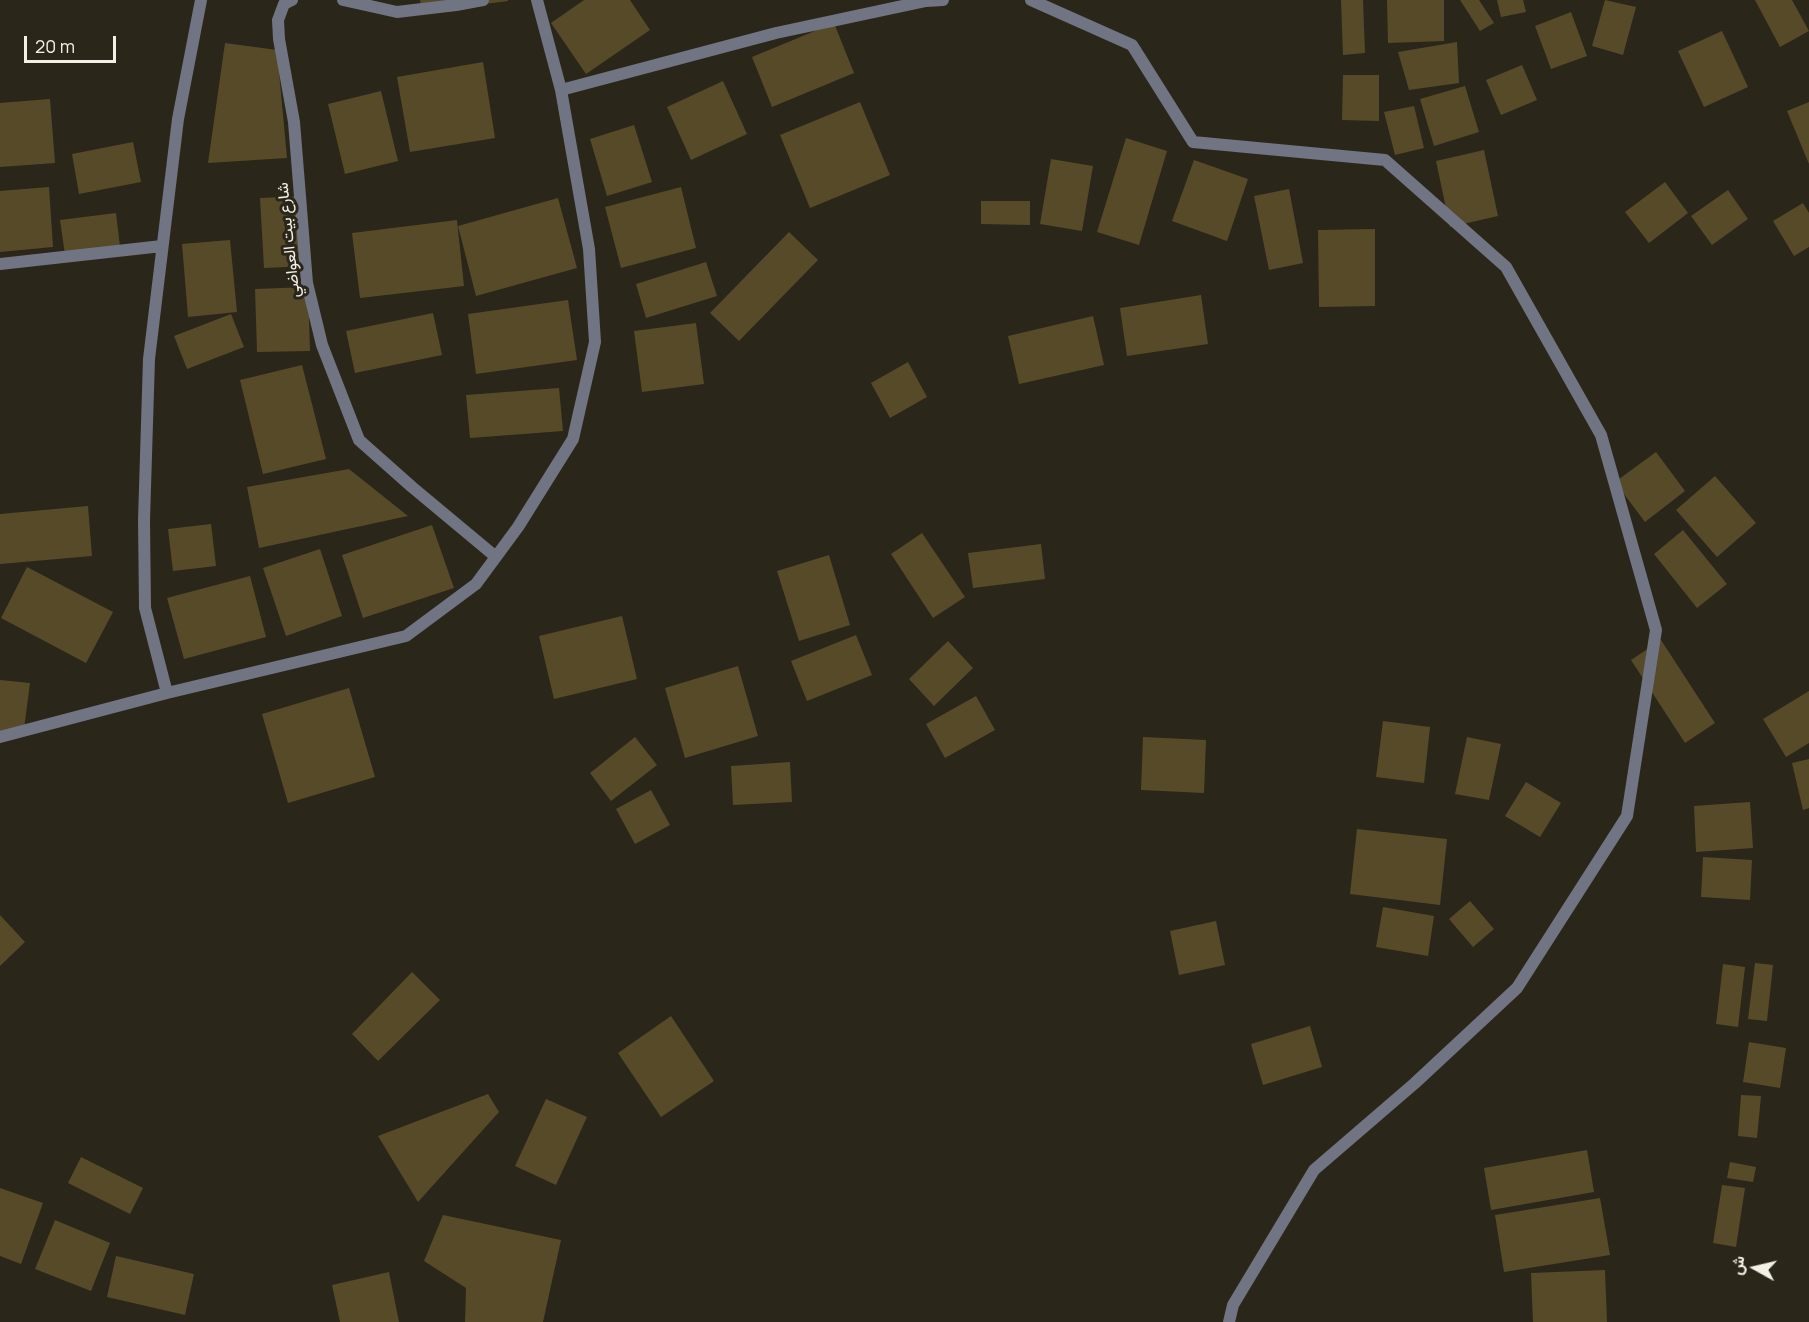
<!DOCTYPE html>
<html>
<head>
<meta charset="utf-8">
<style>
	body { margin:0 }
	#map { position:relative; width:1809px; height:1322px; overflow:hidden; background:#2b261a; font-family:Manrope,Vazirmatn,sans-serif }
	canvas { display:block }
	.north { position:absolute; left:1725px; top:1238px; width:60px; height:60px; -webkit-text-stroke:4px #2b261a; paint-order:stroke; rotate:278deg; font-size:16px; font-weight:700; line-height:24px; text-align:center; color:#f3f0e8 }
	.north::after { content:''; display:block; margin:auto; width:21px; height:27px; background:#f3f0e8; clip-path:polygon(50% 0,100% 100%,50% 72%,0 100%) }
	.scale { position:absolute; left:24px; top:36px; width:92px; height:27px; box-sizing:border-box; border:3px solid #f3f0e8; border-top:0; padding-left:8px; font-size:18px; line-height:21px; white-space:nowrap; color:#f3f0e8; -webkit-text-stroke:4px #2b261a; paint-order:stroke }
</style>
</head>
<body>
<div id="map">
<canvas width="1809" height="1322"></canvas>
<div class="north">ش</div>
<div class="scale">20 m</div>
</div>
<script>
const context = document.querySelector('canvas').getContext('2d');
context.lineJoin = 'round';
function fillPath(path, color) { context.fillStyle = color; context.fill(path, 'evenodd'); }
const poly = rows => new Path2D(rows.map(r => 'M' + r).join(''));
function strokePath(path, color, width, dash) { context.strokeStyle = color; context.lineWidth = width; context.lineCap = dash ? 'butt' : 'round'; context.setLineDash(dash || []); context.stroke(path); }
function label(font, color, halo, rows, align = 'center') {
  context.font = font + ' Manrope,Vazirmatn,sans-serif'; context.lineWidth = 6; context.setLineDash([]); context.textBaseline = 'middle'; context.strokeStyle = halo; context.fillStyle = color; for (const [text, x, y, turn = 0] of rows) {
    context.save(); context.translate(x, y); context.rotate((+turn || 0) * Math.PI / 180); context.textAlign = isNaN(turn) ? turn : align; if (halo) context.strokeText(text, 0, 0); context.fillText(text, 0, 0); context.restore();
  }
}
fillPath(poly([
	[420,0,508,0,508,1,422,12],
	[584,0,630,0,650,30,586,74,551,23],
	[1341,0,1363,0,1365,53,1343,55],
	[1387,0,1444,0,1444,41,1388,43],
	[1460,0,1479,0,1494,23,1480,31],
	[1497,0,1523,0,1526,12,1501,17],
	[1605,0,1636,7,1623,55,1592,46],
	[1755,0,1792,0,1809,31,1780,47],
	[1571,12,1587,56,1551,69,1535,26],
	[834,23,854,73,772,107,752,57],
	[1722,31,1748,87,1704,107,1678,51],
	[1457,42,1459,83,1409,90,1398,52],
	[225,43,277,50,287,158,208,163],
	[483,62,495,138,410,152,397,77],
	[1522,65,1537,100,1501,115,1486,80],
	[1343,75,1379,75,1379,121,1342,120],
	[723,81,747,134,691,160,667,107],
	[1465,86,1479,132,1434,146,1420,99],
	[381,91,398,161,345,174,328,104],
	[50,99,55,163,0,167,0,103],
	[860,102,890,175,810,208,780,135],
	[1809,102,1809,164,1787,111],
	[1414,106,1424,148,1395,155,1384,112],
	[634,125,652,182,607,196,590,139],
	[1126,138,1167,151,1139,245,1097,232],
	[133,142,141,182,79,194,72,154],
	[1484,150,1498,216,1450,227,1436,161],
	[1051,159,1093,166,1082,231,1040,224],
	[1194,160,1248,179,1227,241,1172,221],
	[1665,182,1688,213,1649,243,1625,212],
	[49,187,53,247,0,252,0,191],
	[681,187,696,248,621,268,605,207],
	[1289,189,1303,263,1269,270,1254,196],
	[1728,190,1748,219,1712,245,1691,216],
	[304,196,308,266,264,268,260,198],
	[558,198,577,268,476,296,458,226],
	[981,201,1030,201,1030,225,981,224],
	[1803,203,1809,213,1809,247,1794,256,1773,221],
	[116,213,121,255,66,262,60,220],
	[457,220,464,286,360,298,352,233],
	[1375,229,1375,306,1319,307,1318,230],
	[789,232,818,260,739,341,710,313],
	[230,240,237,312,188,317,182,244],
	[706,262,717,296,646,318,636,284],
	[308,287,310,351,257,352,255,289],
	[1201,295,1208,344,1127,356,1120,308],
	[568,300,577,360,476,374,468,314],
	[433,313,442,355,355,373,346,331],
	[231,314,244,347,187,369,174,336],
	[1093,316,1104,365,1019,384,1008,336],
	[696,323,704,384,642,392,634,331],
	[908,362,927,397,890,418,871,383],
	[302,365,326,459,263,474,240,380],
	[559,388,563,431,470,438,466,395],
	[1656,452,1685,491,1645,522,1615,482],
	[349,469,408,516,259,548,247,487],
	[1715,476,1756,523,1717,557,1676,510],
	[88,506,92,556,0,564,0,514],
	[211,524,216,566,173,571,168,529],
	[432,525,454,588,363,618,342,555],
	[1683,530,1727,584,1697,608,1654,554],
	[922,533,965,597,933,618,891,554],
	[1041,544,1045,579,973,588,968,553],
	[320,549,342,616,286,636,263,568],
	[829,555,850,625,799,641,777,571],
	[27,567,113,612,86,663,1,618],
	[250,576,266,637,184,659,167,598],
	[622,616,637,679,554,699,539,636],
	[856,635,872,675,807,701,791,661],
	[1661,640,1715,723,1685,743,1631,660],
	[948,641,973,668,934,706,909,679],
	[738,666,758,736,685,758,665,688],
	[0,680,30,683,23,737,0,735],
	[349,688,375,777,288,803,262,714],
	[1809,691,1809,743,1786,757,1763,719],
	[976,696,995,730,945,758,926,724],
	[1383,721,1430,727,1424,783,1376,777],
	[635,737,657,765,611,801,590,773],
	[1143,737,1206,740,1204,793,1141,790],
	[1467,737,1501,744,1489,800,1455,794],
	[1809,759,1809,808,1803,810,1792,763],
	[790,762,792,802,733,805,731,766],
	[1526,782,1561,803,1540,837,1505,816],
	[651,790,670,825,635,844,616,809],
	[1750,802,1753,848,1696,852,1694,806],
	[1357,829,1447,839,1440,905,1350,894],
	[1703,857,1752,860,1750,900,1701,897],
	[1470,901,1494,929,1473,947,1449,919],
	[1383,907,1434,916,1428,956,1376,947],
	[0,915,25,942,0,966],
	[1216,921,1225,965,1179,975,1170,931],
	[1755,963,1773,965,1767,1021,1748,1019],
	[1723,964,1745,967,1738,1027,1716,1024],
	[412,972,440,1000,378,1061,352,1034],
	[671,1016,714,1081,661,1117,618,1053],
	[1310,1026,1322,1067,1263,1085,1251,1044],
	[1749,1042,1786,1048,1780,1088,1743,1082],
	[488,1094,499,1112,418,1202,378,1136],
	[1741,1095,1761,1096,1757,1138,1738,1136],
	[546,1099,587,1117,556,1185,515,1166],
	[1587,1150,1594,1192,1491,1210,1484,1168],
	[81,1157,143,1188,130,1214,68,1183],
	[1730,1162,1756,1167,1753,1182,1727,1178],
	[1722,1185,1745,1188,1736,1247,1713,1243],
	[0,1188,43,1203,21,1264,0,1256],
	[1600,1198,1610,1255,1504,1272,1495,1215],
	[443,1215,561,1240,543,1322,465,1322,466,1288,424,1261],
	[55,1220,110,1243,91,1291,35,1269],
	[116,1256,194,1274,185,1315,107,1297],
	[1605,1270,1607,1322,1533,1322,1531,1273],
	[389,1272,399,1322,340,1322,332,1285]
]), '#574a29');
strokePath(poly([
	[292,0,284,4,278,20,279,39,294,122,307,283,322,345,359,440,412,487,496,557],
	[343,0,397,12,456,5,483,0],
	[1031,0,1132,45,1193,142,1385,160,1506,267,1601,435,1656,630,1627,816,1517,988,1415,1083,1314,1170,1233,1305,1229,1322],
	[561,90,776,33,926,1,943,0],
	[0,264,162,246],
	[167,693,145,608,144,520,149,359,178,119,201,0],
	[0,737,167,693,406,636,476,584,518,527,573,439,595,342,589,249,561,90,537,0]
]), '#707483', 12);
label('16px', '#f3f0e8', '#2b261a', [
	["شارع بيت العواضي",289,240,-96]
]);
</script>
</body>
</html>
